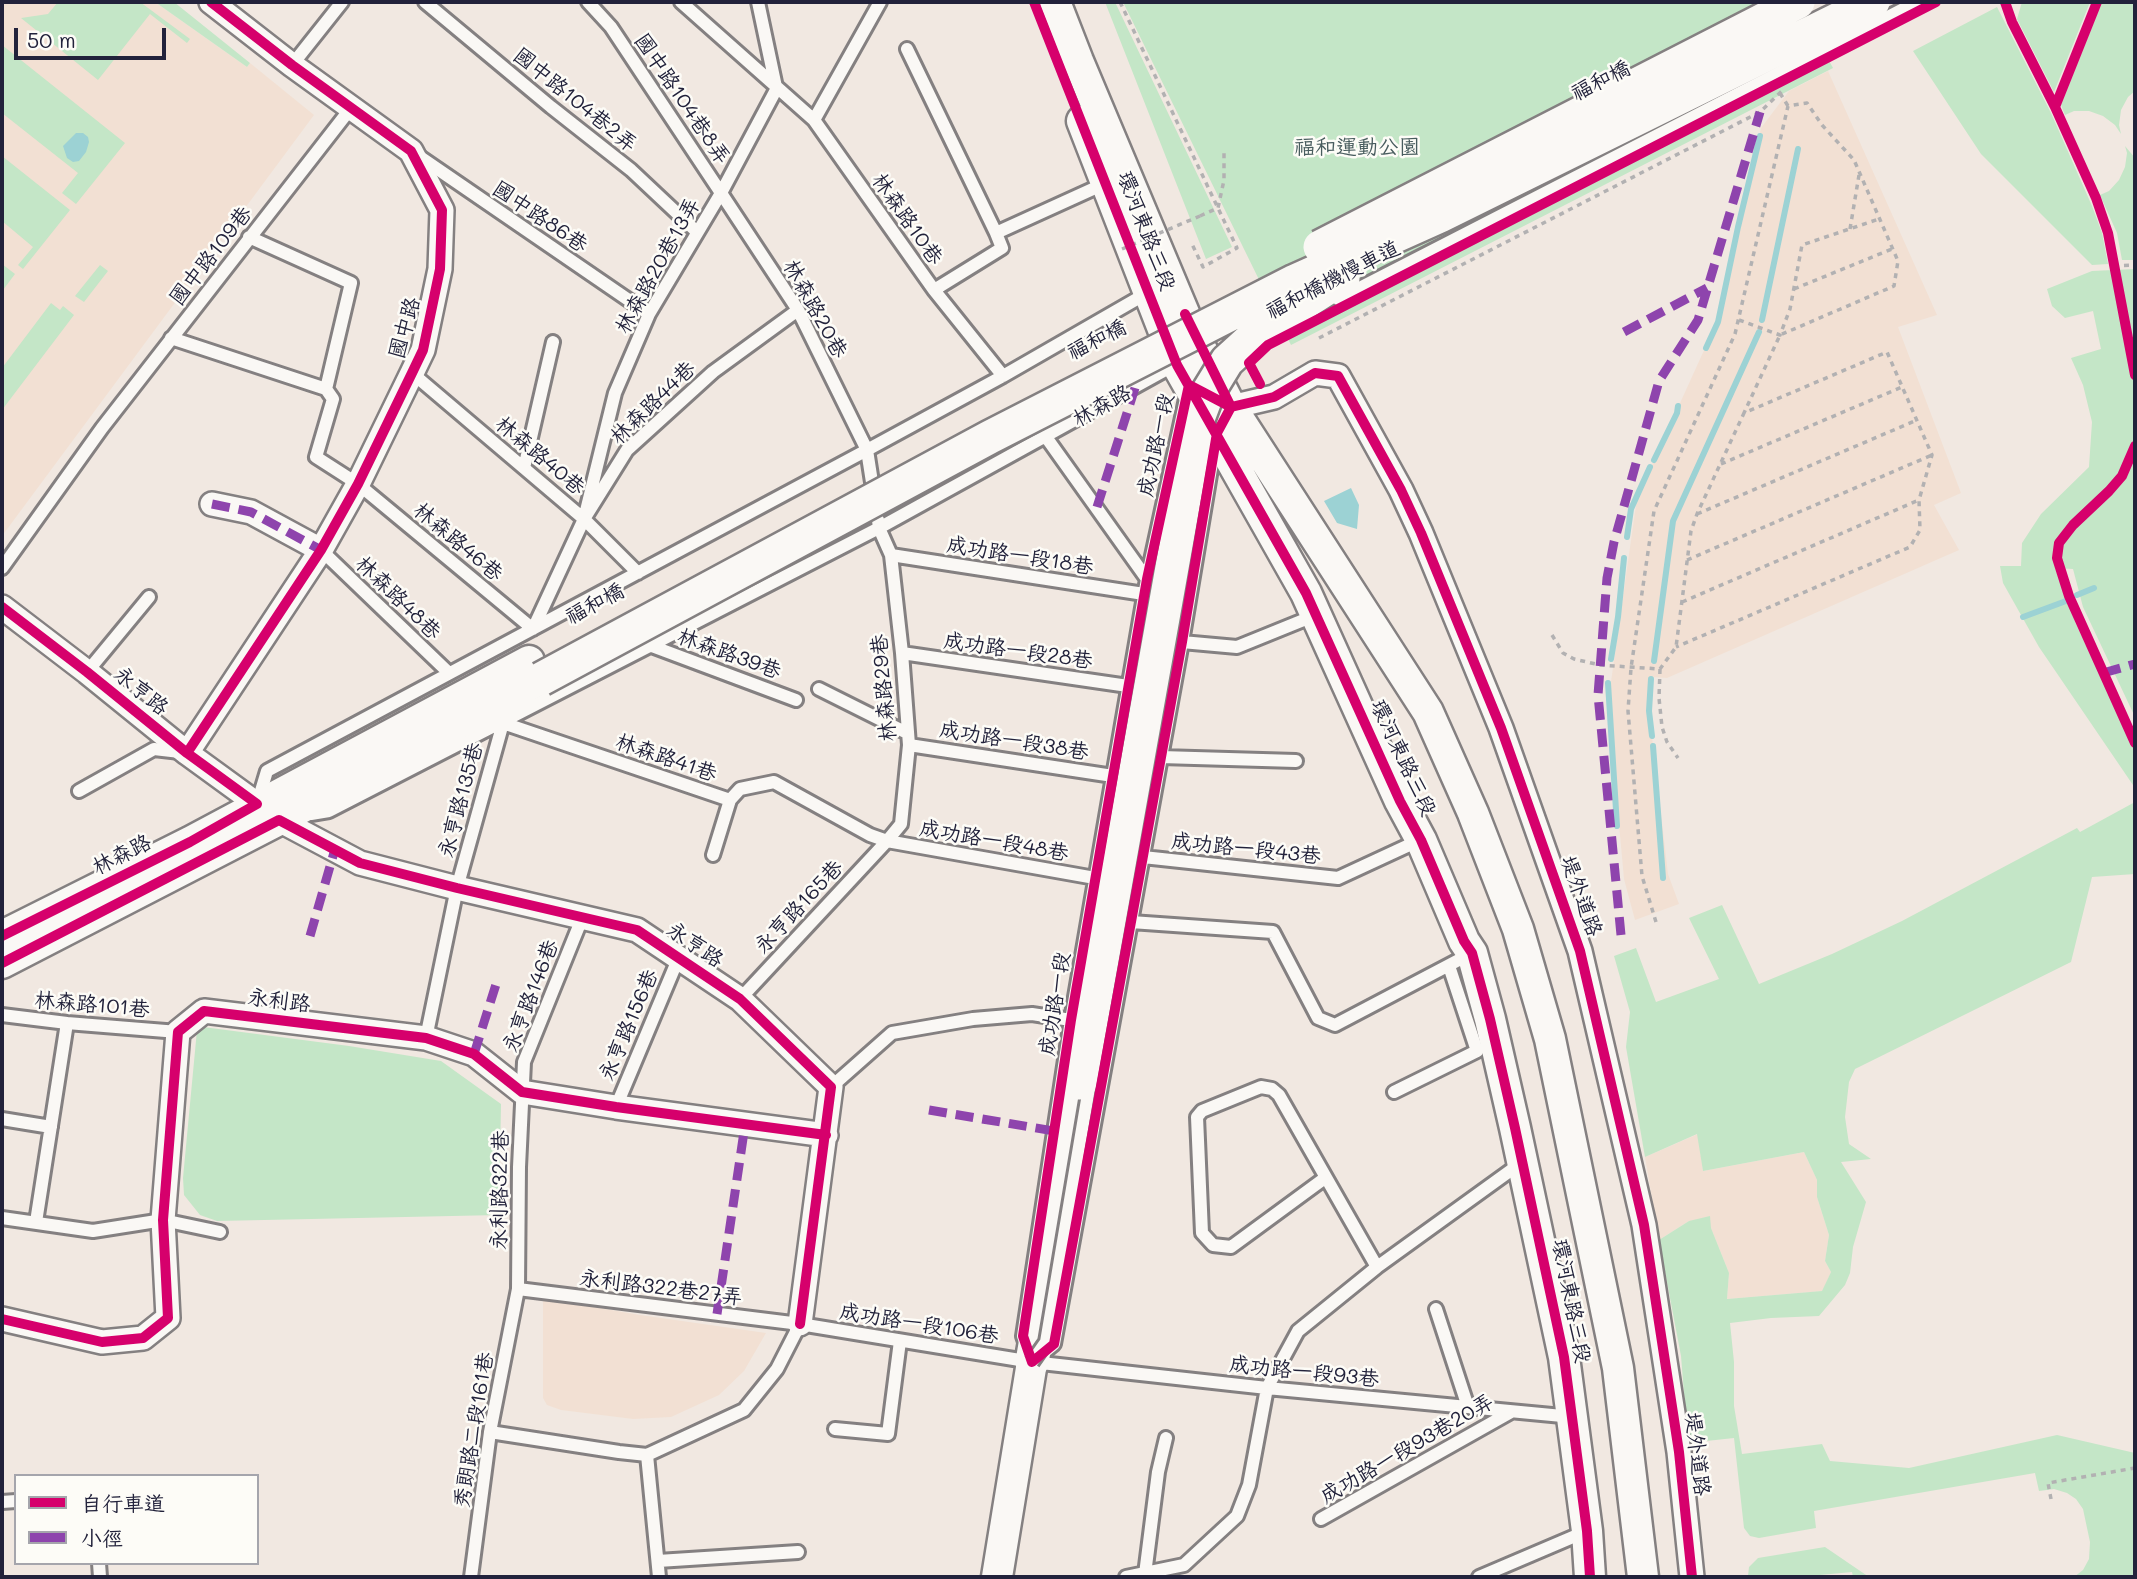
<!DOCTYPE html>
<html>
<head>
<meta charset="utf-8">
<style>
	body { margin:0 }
	#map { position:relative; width:2137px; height:1579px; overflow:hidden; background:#f1e8e1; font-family:Mali,"LXGW WenKai TC",sans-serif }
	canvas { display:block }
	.frame { position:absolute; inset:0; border:4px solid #22223b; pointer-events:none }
	.legend { position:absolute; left:14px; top:1474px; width:245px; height:91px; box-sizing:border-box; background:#fdfcf7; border:2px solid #a5a5ac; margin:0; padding:9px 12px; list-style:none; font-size:21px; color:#22223b }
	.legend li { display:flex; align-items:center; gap:14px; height:35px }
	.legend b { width:35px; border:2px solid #a5a5ac }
	.scale { position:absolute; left:14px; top:28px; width:152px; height:32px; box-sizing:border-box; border:4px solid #22223b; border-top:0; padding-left:9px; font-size:21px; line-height:24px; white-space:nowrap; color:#22223b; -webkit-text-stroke:5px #fdfcf7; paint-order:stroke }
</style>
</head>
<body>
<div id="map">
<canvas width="2137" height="1579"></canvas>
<div class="frame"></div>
<ul class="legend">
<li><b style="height:9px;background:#d6006c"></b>自行車道</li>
<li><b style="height:9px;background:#8e44ad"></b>小徑</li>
</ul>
<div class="scale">50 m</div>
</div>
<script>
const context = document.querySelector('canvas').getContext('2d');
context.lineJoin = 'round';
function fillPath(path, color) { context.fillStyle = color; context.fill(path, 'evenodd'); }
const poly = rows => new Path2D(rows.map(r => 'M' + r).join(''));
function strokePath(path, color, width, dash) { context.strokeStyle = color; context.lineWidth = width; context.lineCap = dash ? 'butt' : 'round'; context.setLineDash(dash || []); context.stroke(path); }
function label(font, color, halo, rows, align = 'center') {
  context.font = font + ' Mali,"LXGW WenKai TC",sans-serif'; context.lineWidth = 5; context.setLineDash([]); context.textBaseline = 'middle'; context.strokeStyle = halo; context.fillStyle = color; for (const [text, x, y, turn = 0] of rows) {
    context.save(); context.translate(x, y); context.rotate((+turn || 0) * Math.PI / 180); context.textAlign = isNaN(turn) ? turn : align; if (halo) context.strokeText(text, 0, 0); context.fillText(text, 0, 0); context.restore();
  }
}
fillPath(poly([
	[2,2,155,2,247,67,250,63,314,115,2,536],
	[1828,71,1937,315,1898,327,1961,493,1934,505,1959,550,1667,678,1651,677,1649,711,1668,874,1679,904,1635,920,1624,879,1608,703,1637,498,1720,315,1761,128,1789,91],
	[1698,1134,1703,1171,1804,1152,1817,1180,1817,1197,1829,1235,1825,1261,1831,1272,1823,1291,1727,1299,1729,1273,1711,1228,1689,1221,1659,1240,1645,1157],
	[543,1298,640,1315,766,1333,744,1371,719,1395,671,1417,633,1419,561,1410,547,1405,543,1398]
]), '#f2e0d3');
fillPath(poly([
	[58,2,140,2,190,39,187,43,150,14,98,80,21,18,48,14],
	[155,2,174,2,250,63,247,67],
	[1105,2,1115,2,1232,247,1206,259],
	[1123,2,1798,2,1833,68,1291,345],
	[2022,2,2090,2,2054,92,2017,19],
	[2102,2,2135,2,2135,91,2128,97,2121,110,2119,125,2121,134,2115,125,2103,116,2089,111,2074,111,2065,115,2061,105],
	[1997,7,2051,113,2092,206,2102,233,2108,264,2092,265,1981,154,1913,51],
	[2,45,125,143,76,204,62,193,78,173,2,113],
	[2125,146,2135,158,2135,260,2122,260,2117,233,2100,195,2109,191,2119,180,2125,167,2127,153],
	[2,156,70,210,23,269,18,265,33,247,2,221],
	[2,264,15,274,3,290,2,289],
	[100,265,108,271,84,302,75,296],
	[2135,269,2135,717,2083,607,2073,569,2055,568,2076,624,2135,749,2135,788,2039,647,2003,583,2000,566,2021,566,2022,543,2041,514,2089,467,2092,422,2083,385,2071,358,2101,349,2093,311,2065,318,2052,306,2047,289,2092,271],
	[51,303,60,310,63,306,74,315,2,410,2,368],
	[2135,802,2135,874,2092,877,2071,962,1855,1069,1849,1082,1845,1117,1849,1144,1871,1159,1841,1162,1866,1202,1853,1247,1850,1273,1845,1285,1819,1316,1771,1318,1730,1323,1734,1362,1734,1406,1742,1454,1822,1444,1830,1461,1909,1468,2057,1435,2135,1453,2135,1577,2074,1577,2083,1570,2089,1559,2090,1542,2083,1509,2076,1499,2067,1493,2054,1489,2039,1491,2035,1473,1814,1511,1816,1528,1759,1538,1750,1536,1744,1528,1734,1438,1688,1443,1681,1356,1659,1240,1689,1221,1710,1216,1711,1228,1729,1273,1727,1299,1822,1291,1831,1272,1825,1261,1829,1235,1817,1197,1817,1180,1804,1152,1703,1171,1697,1134,1645,1157,1626,1047,1630,1012,1614,956,1636,948,1656,1002,1719,979,1689,918,1722,905,1759,984,1832,954,1902,921,2077,828,2080,832],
	[203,1027,349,1046,441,1061,501,1104,499,1215,217,1221,200,1215,184,1195,183,1178,197,1030],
	[1825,1547,1869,1577,1853,1577,1852,1572,1799,1577,1739,1577,1748,1576,1749,1567,1758,1558]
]), '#c4e6c7');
fillPath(poly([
	[76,133,83,133,88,137,89,142,86,152,79,161,73,162,67,158,63,146],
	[1351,488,1359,505,1357,529,1337,523,1324,501]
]), '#9cd2d4');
strokePath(poly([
	[1762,320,1798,149],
	[1706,348,1718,322,1738,227,1760,136],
	[1654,460,1677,413,1678,406],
	[1627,537,1631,509,1650,467],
	[2077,595,2094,588],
	[2023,617,2066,601],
	[1611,659,1618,617,1624,558],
	[1654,661,1673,521,1759,332],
	[1651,679,1649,711,1652,736],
	[1608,683,1617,826],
	[1653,746,1663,878]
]), '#9cd2d4', 6);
const service = poly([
	[425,2,551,107,631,170,697,232],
	[588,2,611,27,721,193,777,88],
	[681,2,814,120,934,290,1003,376],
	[758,2,776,87],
	[907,49,996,233],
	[292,65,342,2],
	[814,120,880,2],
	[420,157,649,314],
	[249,237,351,283,326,389,333,399,316,457,358,484,533,629,584,519,627,450,713,372,798,310],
	[934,290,1002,248,996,233,1106,183],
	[171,338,326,389],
	[412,373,584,519,638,573],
	[1189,385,1231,407,1217,433,1182,642,1054,1344,1032,1362,1023,1336,1071,1020,1147,579,1189,385],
	[1046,437,1147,579,1150,580],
	[524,468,553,342],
	[584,519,615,393,649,314,721,193,798,310,867,450,874,495],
	[321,550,449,673],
	[891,555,1144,594],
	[2,568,102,428,351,108],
	[1182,642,1237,647,1316,615],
	[649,645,796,700],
	[902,653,1128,686],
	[87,672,149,597],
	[819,689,907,733],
	[909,745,1113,776],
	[1161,757,1296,761],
	[79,791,154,749,180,752],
	[258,801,267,771,867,450,1003,376,1149,292],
	[311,814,329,811,879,528,1178,363],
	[713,855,730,800],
	[1143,857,1338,878,1420,840],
	[1131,922,1273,932,1318,1018,1335,1025,1472,953],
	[740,999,887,841,901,824,909,745,902,653,891,555,879,528,878,520],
	[2,1015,67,1023,178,1032],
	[426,1038,457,888,503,723,730,800,740,789,774,782,870,835,887,841,1095,878],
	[831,1087,892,1033,973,1019,1032,1014,1071,1020],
	[1394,1092,1477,1051,1449,966],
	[616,1107,679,957],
	[2,1119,51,1127],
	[1325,1178,1231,1247,1213,1245,1202,1233,1197,1117,1202,1111,1261,1087,1272,1089,1279,1095,1377,1267],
	[2,1218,93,1231,163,1220,220,1232],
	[36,1222,67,1023],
	[518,1289,800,1324,1032,1362,1267,1388,1573,1417],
	[1436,1309,1468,1407],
	[835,1429,888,1434,900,1341],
	[490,1432,619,1452,647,1455,744,1410,777,1369,800,1324],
	[647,1455,659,1577],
	[2,1502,16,1501],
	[1321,1519,1511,1412],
	[658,1561,798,1552],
	[99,1563,100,1577],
	[1145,1574,1158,1472,1166,1438],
	[471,1577,490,1432,518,1289,519,1167,524,1062,583,916],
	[1126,1577,1184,1565,1237,1516,1249,1485,1267,1388,1298,1331,1377,1267,1521,1163],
	[1479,1577,1587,1531]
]);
const minor = poly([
	[1231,407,1274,397,1315,373,1338,376,1401,490,1421,533,1501,728,1580,951,1644,1225,1679,1452,1692,1577],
	[212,504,251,512,321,550],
	[2,607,87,672,187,753,279,820,360,863,457,888,637,930,740,999,831,1087,800,1324],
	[187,753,321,550,358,484,412,373,423,350,440,269,442,210,411,151,292,65,211,2],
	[2,1319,102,1342,143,1338,168,1318,163,1220,178,1032,204,1011,426,1038,474,1054,522,1092,616,1107,826,1135]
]);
const tertiary = poly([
	[1055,2,1078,61,1189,325,1231,407,1428,712,1473,813,1518,929,1550,1039,1618,1368,1643,1577],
	[1082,121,1177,365,1306,593,1400,801,1421,840,1464,941,1472,953,1490,1019,1515,1128,1564,1357,1587,1531,1590,1577],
	[2,936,190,842,529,661],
	[2,963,279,820,541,679],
	[997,1577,1032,1362]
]);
const secondary = poly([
	[1032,1362,1080,1083]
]);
strokePath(service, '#848081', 18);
strokePath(minor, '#848081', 28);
strokePath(tertiary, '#848081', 35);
strokePath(secondary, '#848081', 38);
strokePath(poly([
	[1120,2,1237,248,1203,267,1192,244],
	[1780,93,1788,106],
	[1200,216,1218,208,1224,180,1224,153],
	[1850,229,1859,175],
	[2114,266,2135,265],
	[1794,289,1892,249],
	[1739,320,1780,335,1790,309,1802,245,1879,219],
	[1319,338,1760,112,1783,90],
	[1721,464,1902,387],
	[1697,514,1917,420],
	[1687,560,1932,455],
	[1682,602,1919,500],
	[1552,635,1563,653,1574,659,1600,665,1660,669,1676,647,1691,531,1697,514,1744,413,1887,352,1932,455,1919,500,1920,530,1910,547,1676,647],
	[1660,669,1659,698,1662,727,1667,742,1678,758],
	[1656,922,1642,876,1628,711,1631,668,1654,511,1735,334,1788,106,1807,103,1822,125,1854,160,1898,261,1894,286,1780,335,1744,413],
	[2051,1499,2048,1483,2135,1468]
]), '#b2b1b2', 3.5, [5, 5]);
strokePath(service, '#faf8f5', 12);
strokePath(minor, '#faf8f5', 23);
strokePath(tertiary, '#faf8f5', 30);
strokePath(secondary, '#faf8f5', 33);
const serviceBridge = poly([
	[1338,299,1917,2],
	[1032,1362,1046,1342,1090,1082]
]);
const secondaryBridge = poly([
	[1320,247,1798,2],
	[541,679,990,437,1295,281,1440,216,1873,2],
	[1080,1083,1199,416,1208,392,1227,361,1260,331,1343,278]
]);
strokePath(serviceBridge, '#848081', 18, []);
strokePath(secondaryBridge, '#848081', 38, []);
strokePath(poly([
	[1122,249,1200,216]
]), '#b2b1b2', 3.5, [5, 5]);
strokePath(serviceBridge, '#faf8f5', 12);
strokePath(secondaryBridge, '#faf8f5', 33);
strokePath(poly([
	[1624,332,1707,288],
	[212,504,251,512,321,550],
	[1097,507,1135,388],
	[2103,673,2135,664],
	[1621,935,1598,695,1607,578,1614,542,1659,381,1698,320,1760,112],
	[310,936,335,849],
	[474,1054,498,978],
	[929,1110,1054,1131],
	[717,1314,745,1125]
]), '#8e44ad', 9, [18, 9]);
strokePath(poly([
	[1034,2,1177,365,1306,593,1400,801,1421,840,1464,941,1472,953,1490,1019,1515,1128,1564,1357,1587,1531,1590,1577],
	[2005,2,2012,22,2055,107],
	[2097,2,2055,107,2096,198,2108,233,2135,375],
	[1185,314,1231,407],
	[1260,384,1249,363,1268,345,1936,2],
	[1189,385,1231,407,1217,433,1182,642,1054,1344,1032,1362,1023,1336,1071,1020,1147,579,1189,385],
	[1231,407,1274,397,1315,373,1338,376,1401,490,1421,533,1501,728,1580,951,1644,1225,1679,1452,1692,1577],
	[2135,446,2122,476,2109,491,2073,525,2059,543,2057,558,2069,596,2135,743],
	[2,607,87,672,187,753,257,804,190,842,2,936],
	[187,753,321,550,358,484,412,373,423,350,440,269,442,210,411,151,292,65,211,2],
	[2,963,279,820,360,863,457,888,637,930,740,999,831,1087,800,1324],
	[2,1319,102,1342,143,1338,168,1318,163,1220,178,1032,204,1011,426,1038,474,1054,522,1092,616,1107,826,1135]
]), '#d6006c', 10);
label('21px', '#22223b', '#fdfcf7', [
	["福和橋",1601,81,-27],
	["國中路104巷8弄",682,99,56],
	["國中路104巷2弄",575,100,39],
	["國中路86巷",540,217,34],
	["林森路10巷",907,219,55],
	["環河東路三段",1146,231,69],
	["國中路109巷",211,256,-52],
	["林森路20巷13弄",658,266,-61],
	["福和橋機慢車道",1333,280,-27],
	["林森路20巷",815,309,61],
	["國中路",405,328,-74],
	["福和橋",1097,340,-27],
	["林森路44巷",653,403,-44],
	["林森路",1102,406,-29],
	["成功路一段",1156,445,-78],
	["林森路40巷",540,456,40],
	["林森路46巷",458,542,40],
	["成功路一段18巷",1020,556,9],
	["林森路48巷",398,598,44],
	["福和橋",595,604,-28],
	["成功路一段28巷",1018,651,8],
	["林森路39巷",729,654,20],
	["林森路29巷",884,688,-95],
	["永亨路",141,691,39],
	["成功路一段38巷",1014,741,9],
	["林森路41巷",666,758,19],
	["環河東路三段",1403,758,65],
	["永亨路135巷",461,800,-75],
	["成功路一段48巷",994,841,10],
	["成功路一段43巷",1246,849,6],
	["林森路",122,855,-27],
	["堤外道路",1581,896,70],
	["永亨路165巷",799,907,-47],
	["永亨路",695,945,34],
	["永亨路146巷",531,996,-69],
	["永利路",279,1001,7],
	["成功路一段",1055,1004,-81],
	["林森路101巷",92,1005,5],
	["永亨路156巷",629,1025,-67],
	["永利路322巷",500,1190,-89],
	["永利路322巷27弄",661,1288,7],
	["環河東路三段",1571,1301,79],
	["成功路一段106巷",919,1324,9],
	["成功路一段93巷",1304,1372,6],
	["秀朗路二段161巷",474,1430,-81],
	["成功路一段93巷20弄",1407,1449,-30],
	["堤外道路",1697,1454,83]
]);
label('21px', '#485c5e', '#fdfcf7', [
	["福和運動公園",1357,148]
]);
</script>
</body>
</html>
